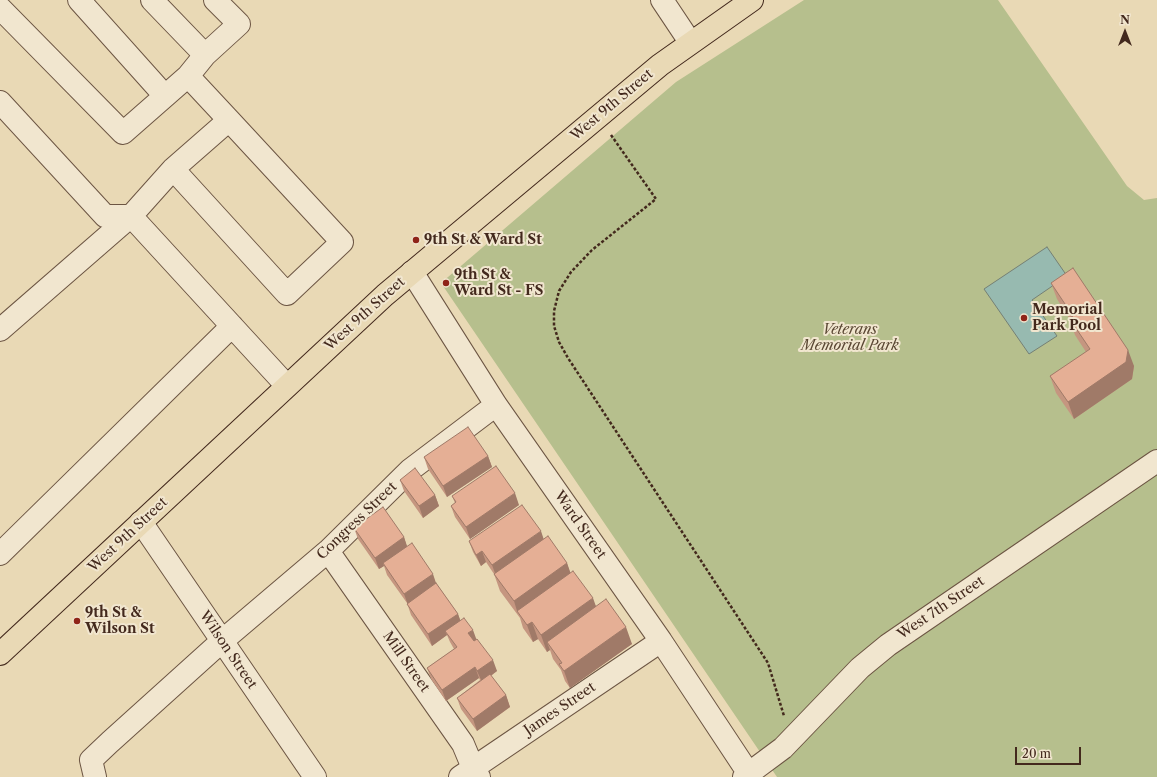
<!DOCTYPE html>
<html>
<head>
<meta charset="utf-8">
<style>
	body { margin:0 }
	#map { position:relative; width:1157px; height:777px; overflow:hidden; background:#e9d9b5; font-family:"Libre Caslon Text",serif }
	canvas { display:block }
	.north { position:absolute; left:1105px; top:12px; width:40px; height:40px; -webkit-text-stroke:3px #f1e6cf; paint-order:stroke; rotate:0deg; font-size:11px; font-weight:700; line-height:16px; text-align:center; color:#43291d }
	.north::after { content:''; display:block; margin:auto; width:14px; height:18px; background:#43291d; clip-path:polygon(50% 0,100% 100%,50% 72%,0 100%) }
	.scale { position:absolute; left:1015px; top:747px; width:66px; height:18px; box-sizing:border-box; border:2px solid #43291d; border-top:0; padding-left:5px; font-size:12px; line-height:14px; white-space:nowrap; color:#43291d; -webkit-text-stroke:3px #f1e6cf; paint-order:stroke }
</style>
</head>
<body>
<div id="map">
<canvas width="1157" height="777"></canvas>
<div class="north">N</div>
<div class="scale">20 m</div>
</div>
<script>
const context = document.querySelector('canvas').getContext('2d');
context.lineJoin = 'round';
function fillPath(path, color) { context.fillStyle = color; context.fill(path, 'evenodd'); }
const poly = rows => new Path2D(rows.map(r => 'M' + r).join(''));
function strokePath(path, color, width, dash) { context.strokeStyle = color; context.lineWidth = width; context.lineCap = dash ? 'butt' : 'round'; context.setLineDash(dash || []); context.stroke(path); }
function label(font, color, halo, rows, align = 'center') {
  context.font = font + ' "Libre Caslon Text",serif'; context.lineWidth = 4; context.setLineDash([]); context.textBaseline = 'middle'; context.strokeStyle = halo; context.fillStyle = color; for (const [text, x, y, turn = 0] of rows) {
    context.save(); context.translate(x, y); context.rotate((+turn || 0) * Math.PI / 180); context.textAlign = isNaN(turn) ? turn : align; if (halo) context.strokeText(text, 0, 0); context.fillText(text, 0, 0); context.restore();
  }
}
fillPath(poly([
	[804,0,998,0,1127,186,1144,200,1157,198,1157,777,777,777,441,283,676,82]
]), '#b6bf8d');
const water = poly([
	[1047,247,1067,276,1032,300,1057,336,1029,354,984,289,1047,247]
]);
fillPath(water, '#97bab0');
strokePath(water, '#758075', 1);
const minor = poly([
	[79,0,165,96],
	[662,0,690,42],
	[0,8,123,133,188,76,205,55,152,0],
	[205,55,239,24,215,0],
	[188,76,229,120],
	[0,102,105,216,131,216,287,386],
	[412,272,496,405,661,641,751,777],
	[0,330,131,216,173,169,229,120,342,242,287,294,173,169],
	[141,522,315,777],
	[328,551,463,744,473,768,479,777],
	[0,554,232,326],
	[95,777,91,760,110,742,222,641,328,551,410,470,496,405],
	[460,777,661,641],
	[744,777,783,748,860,668,888,645,1157,461]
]);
const major = poly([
	[0,654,385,295,660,65,752,0]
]);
strokePath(minor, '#6c5543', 24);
strokePath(major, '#43291d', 24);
strokePath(poly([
	[611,135,656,199,592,250,571,272,559,291,554,311,554,326,559,342,568,358,768,663,784,716]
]), '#43291d', 2.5, [3, 2]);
strokePath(minor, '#f1e6cf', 22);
strokePath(major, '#e9d9b5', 22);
fillPath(poly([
	[1051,283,1134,366,1132,379,1074,419,1056,393,1050,376,1086,352,1075,335,1069,318,1057,299],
	[488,456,492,467,447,497,428,469,424,457],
	[400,480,435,495,439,506,423,518,404,491],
	[452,496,519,505,470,539,455,517,451,506,455,503],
	[354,528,404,537,407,547,436,583,458,614,460,620,476,640,497,671,491,676,506,695,510,707,477,731,461,709,457,698,480,680,479,678,446,701,431,679,427,668,454,649,450,642,447,635,432,646,411,615,407,603,387,575,384,566,379,569,358,539],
	[544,539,567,563,570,573,596,606,632,644,570,688,565,681,561,670,553,659,550,650,547,652,538,639,533,642,523,628,520,618,500,591,494,574,486,562,481,566,473,552,469,541]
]), '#c59680');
fillPath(poly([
	[1128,350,1134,366,1132,379,1074,419,1068,402],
	[488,456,492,467,447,497,443,486],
	[515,493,519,505,470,539,466,527],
	[435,495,439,506,423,518,419,506],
	[541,531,545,543,496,576,492,565],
	[404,537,408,549,383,563,384,566,379,569,375,558],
	[482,551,486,562,481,566,476,555],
	[567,563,573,580,517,611,514,601],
	[433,574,437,586,408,605,404,594],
	[593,598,599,615,547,642,550,650,547,652,541,635],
	[458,614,462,625,445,631,447,635,432,646,428,634],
	[532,622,538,639,533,642,527,625],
	[626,627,632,644,570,688,564,671],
	[473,630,477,641,472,645,468,633],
	[493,660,497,671,482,682,477,671],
	[475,667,479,678,446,701,442,690],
	[506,695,510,707,477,731,473,719]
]), '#a07a68');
const building = poly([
	[1073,268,1128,350,1126,362,1068,402,1050,376,1090,349,1069,318,1073,316,1051,283,1073,268],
	[468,427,488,456,443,486,424,457,468,427],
	[496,466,515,493,466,527,451,506,456,502,452,496,496,466],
	[415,468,435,495,419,506,400,480,415,468],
	[522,505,541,531,492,565,482,551,476,555,469,541,522,505],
	[383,507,404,537,375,558,354,528,383,507],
	[548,536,567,563,514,601,494,574,548,536],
	[412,543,433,574,404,594,383,563,412,543],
	[573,571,593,598,541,635,532,622,527,625,517,611,573,571],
	[436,583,458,614,428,634,407,604,436,583],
	[606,599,626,627,564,671,559,664,562,663,547,642,606,599],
	[464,618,473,630,468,633,474,641,477,639,493,660,477,671,475,667,442,690,427,668,457,647,445,631,464,618],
	[490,674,506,695,473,719,457,698,490,674]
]);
fillPath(building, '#e5af95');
strokePath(building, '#a07a68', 1);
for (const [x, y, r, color] of [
	[416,240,4,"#8f2418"],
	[446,283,4,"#8f2418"],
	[1024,318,4,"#8f2418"],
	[77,621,4,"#8f2418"]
]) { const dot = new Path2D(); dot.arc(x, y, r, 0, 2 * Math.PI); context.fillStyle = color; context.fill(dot); strokePath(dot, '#f1e6cf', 1.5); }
label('14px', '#43291d', '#f1e6cf', [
	["West 9th Street",612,105,-40],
	["West 9th Street",365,314,-42],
	["Congress Street",357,521,-44],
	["Ward Street",580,525,55],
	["West 9th Street",128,535,-43],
	["West 7th Street",941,608,-34],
	["Wilson Street",228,650,56],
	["Mill Street",406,662,55],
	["James Street",560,709,-34]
]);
label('bold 14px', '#43291d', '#f1e6cf', [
	["9th St & Ward St",424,240],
	["9th St &",454,275],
	["Ward St - FS",454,291],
	["Memorial",1032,310],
	["Park Pool",1032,326],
	["9th St &",85,613],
	["Wilson St",85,629]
], 'left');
label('italic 14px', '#5a4733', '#f1e6cf', [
	["Veterans",850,330],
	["Memorial Park",850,346]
]);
</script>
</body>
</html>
